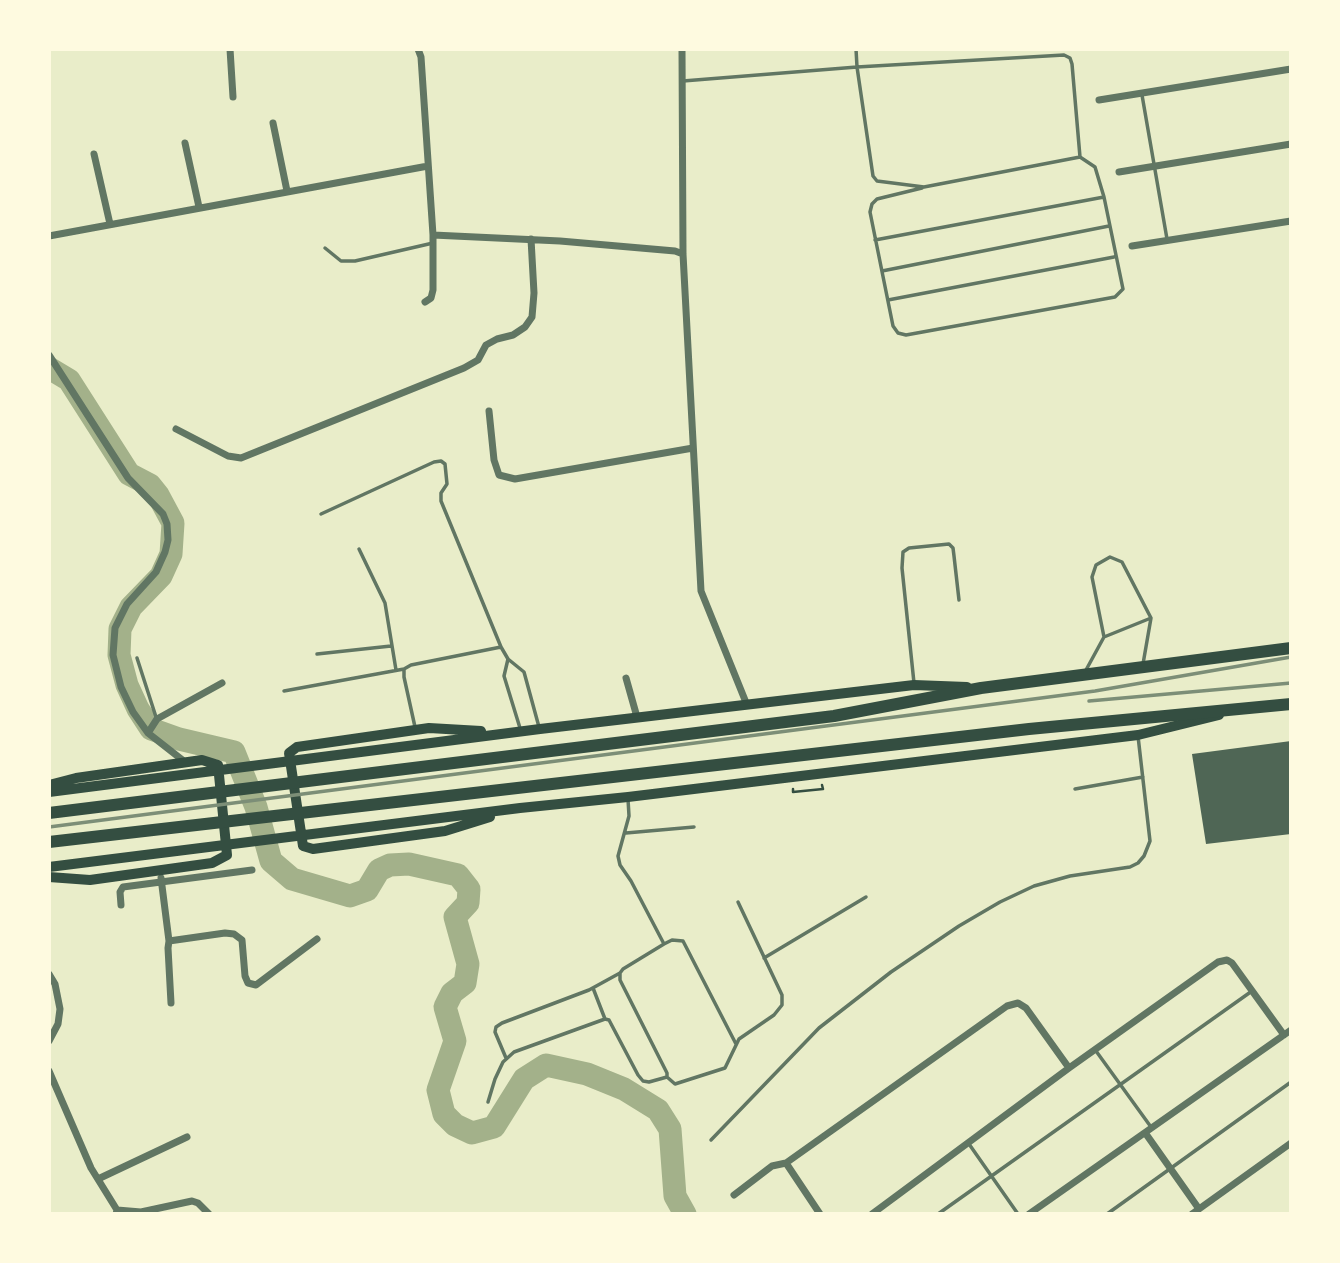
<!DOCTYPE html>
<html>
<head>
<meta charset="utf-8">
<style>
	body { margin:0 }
	#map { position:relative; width:1340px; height:1263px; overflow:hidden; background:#e9edc9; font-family:"Space Grotesk",sans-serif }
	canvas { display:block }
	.frame { position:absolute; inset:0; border:51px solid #fefae0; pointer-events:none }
</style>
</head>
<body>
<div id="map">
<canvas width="1340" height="1263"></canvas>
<div class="frame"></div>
</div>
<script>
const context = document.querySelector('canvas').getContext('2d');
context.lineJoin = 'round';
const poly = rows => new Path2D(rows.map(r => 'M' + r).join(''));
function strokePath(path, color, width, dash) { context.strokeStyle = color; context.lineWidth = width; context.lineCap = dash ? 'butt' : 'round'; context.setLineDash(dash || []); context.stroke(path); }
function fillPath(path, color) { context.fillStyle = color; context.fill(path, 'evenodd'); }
strokePath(poly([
	[49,368,69,380,129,474,150,485,158,495,173,523,171,554,161,576,131,607,120,629,119,655,127,685,138,709,151,729,179,739,234,752,256,807,271,861,292,879,350,896,367,890,379,870,390,865,409,864,458,875,469,889,468,903,455,917,468,964,465,983,452,993,445,1007,455,1041,438,1090,444,1114,455,1125,472,1133,494,1127,524,1079,546,1065,587,1074,624,1089,658,1110,670,1129,675,1196,685,1214]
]), '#a3b18a', 23);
fillPath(poly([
	[1291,741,1291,834,1206,844,1192,754]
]), '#4f6655');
strokePath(poly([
	[793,789,793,792,823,789,822,785]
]), '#344e41', 2.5);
strokePath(poly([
	[683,81,857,67,1064,55,1070,58,1072,64,1080,157,924,187,877,181,873,176,857,67,856,49],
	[1142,95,1167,239],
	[922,188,877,199,872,204,870,212,893,326,898,333,906,335,1115,297,1123,289,1104,197,1095,167,1080,157],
	[875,240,1104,197],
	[325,248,341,261,355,261,433,243],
	[882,271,1109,226],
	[888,300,1114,257],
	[321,514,434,462,441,461,445,464,447,484,441,493,441,501,501,647,508,659,524,672,539,727],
	[359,549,385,603,396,670],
	[1104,637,1151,618],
	[317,654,391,646],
	[137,658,156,717],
	[508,659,504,676,520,728],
	[1086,670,1104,637,1092,577,1096,565,1110,557,1122,562,1151,618,1143,664],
	[914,683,902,568,903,552,909,548,949,544,953,548,954,556,959,600],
	[284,691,404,669],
	[415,727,404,677,404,669,411,665,501,647],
	[1075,789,1143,777],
	[626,833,694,827],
	[664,944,672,940,683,941,736,1044],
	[764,958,866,897],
	[593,988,605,1019],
	[1096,1051,1151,1127],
	[506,1058,495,1032,496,1027,502,1023,589,990,620,973],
	[667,1077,675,1084,725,1068,739,1039,774,1015,782,1005,782,995,738,902],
	[488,1102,495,1079,503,1062,514,1052,605,1019,609,1020,638,1075,643,1081,649,1082,667,1077,667,1073,620,980,620,973,623,969,664,944,631,881,620,865,618,856,629,816,628,799],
	[711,1140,819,1028,891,972,959,926,1000,902,1034,886,1070,876,1130,867,1138,863,1144,856,1150,841,1138,736],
	[969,1144,1018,1214],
	[938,1214,1252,991],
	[1107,1214,1291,1082]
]), '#617663', 3.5);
strokePath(poly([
	[230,49,233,97],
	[418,49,421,57,433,235,560,241,675,251,683,254],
	[682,49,683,254,701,591,747,705],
	[1099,100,1291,69],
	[273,123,287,191],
	[185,143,199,207],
	[94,154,110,224],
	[1119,172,1291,144],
	[49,236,428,166],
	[1132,246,1291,221],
	[425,302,431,298,433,290,433,235],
	[49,355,128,478,163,514,167,524,168,540,165,552,156,572,127,604,115,628,113,655,121,687,133,712,148,733,185,762],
	[489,411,494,460,499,475,515,479,693,448],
	[176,429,228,456,241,458,464,368,478,360,486,345,497,339,513,335,525,327,532,317,534,293,531,239],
	[626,678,637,717],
	[148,733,157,719,222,683],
	[161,878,169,941,168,948,171,1003],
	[121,905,120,892,123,887,252,870],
	[169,941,225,933,234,934,242,940,245,976,248,983,256,985,317,939],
	[49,974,55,984,60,1009,58,1024,49,1041],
	[49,1071,91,1168,117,1210,116,1214],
	[1146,1134,1199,1209],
	[786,1163,820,1214],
	[98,1179,187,1137],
	[734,1195,772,1166,786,1163,1007,1006,1018,1003,1026,1008,1069,1068],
	[117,1210,141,1212,192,1201,198,1203,209,1214],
	[872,1214,1069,1068,1218,962,1227,960,1232,963,1284,1035],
	[1029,1214,1291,1030],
	[1192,1214,1291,1143]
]), '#617663', 7);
strokePath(poly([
	[481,731,429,728,297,747,289,753,303,846,313,849,445,831,490,817],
	[49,785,76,778,202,760,218,765,227,855,212,863,90,880,49,877],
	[49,792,540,729,914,685,967,687],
	[49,867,520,808,628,797,1138,735,1219,715]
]), '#344e41', 10);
strokePath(poly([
	[49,813,834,716,981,688,1291,648],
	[49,842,1029,729,1291,704]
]), '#344e41', 12);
strokePath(poly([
	[1089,701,1291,683],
	[49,827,1095,691,1291,657]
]), '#7c8e77', 3.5);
</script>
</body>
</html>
